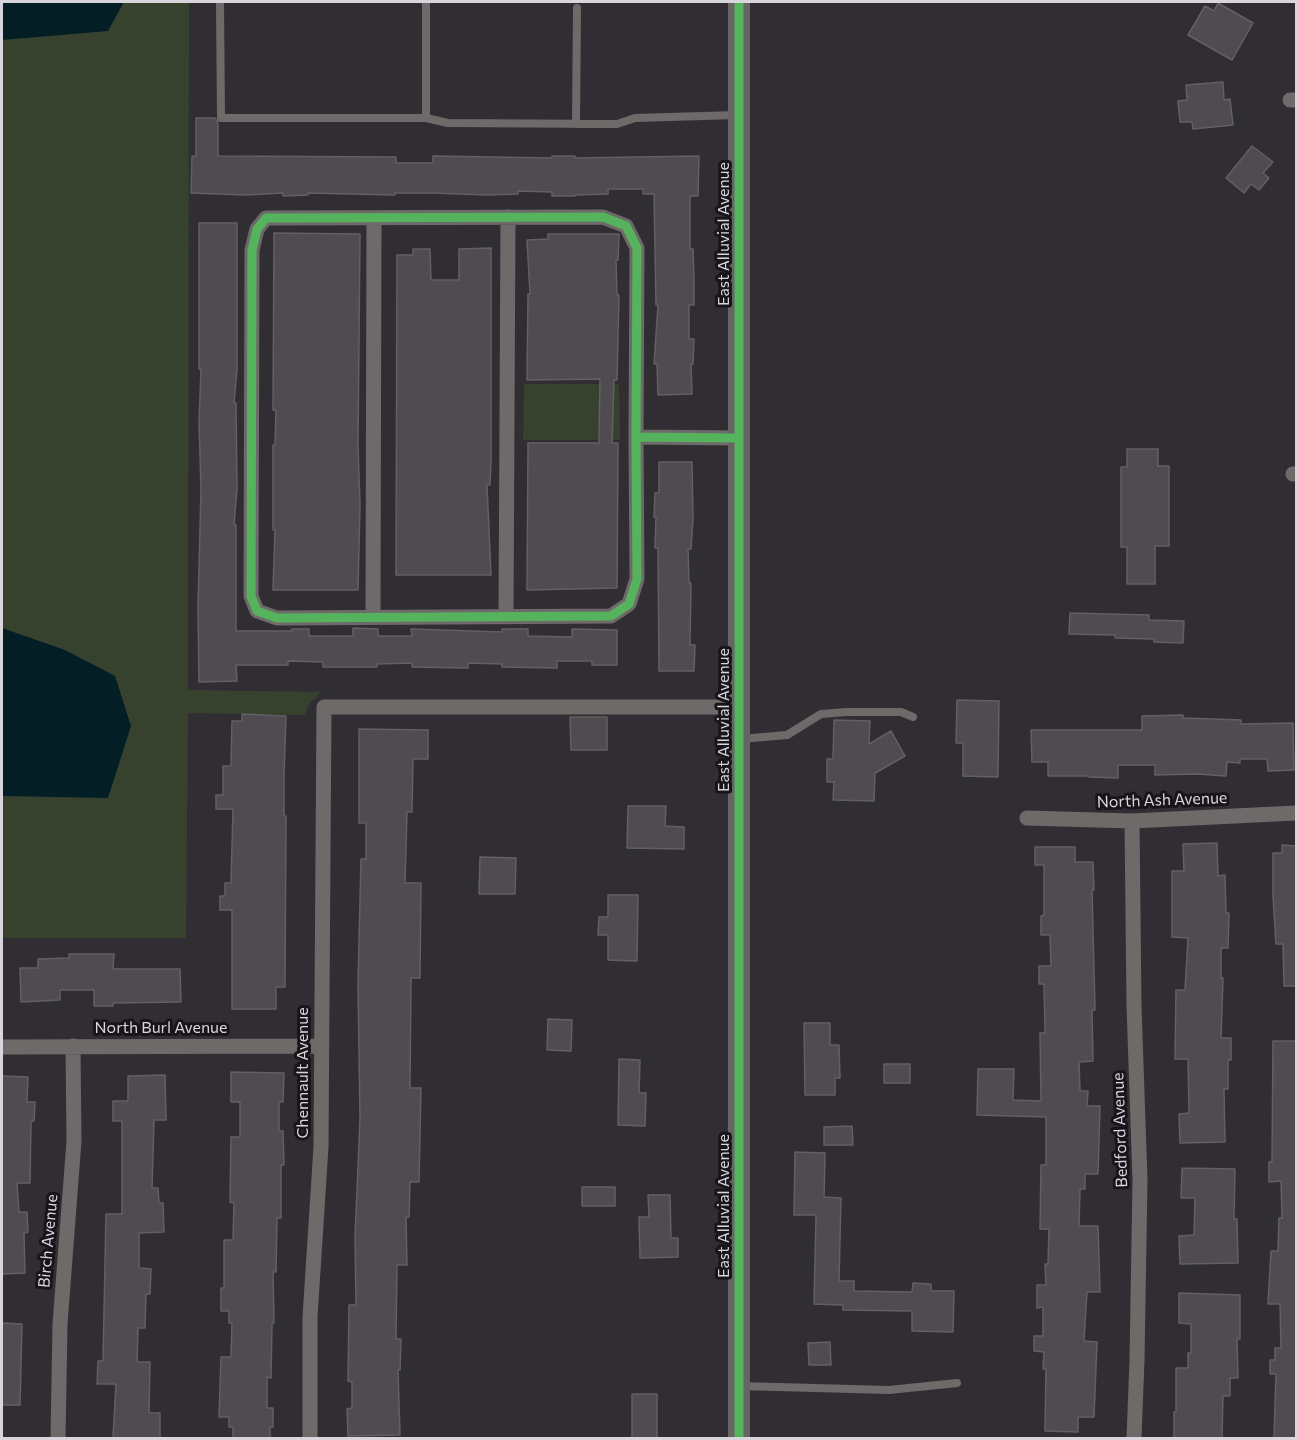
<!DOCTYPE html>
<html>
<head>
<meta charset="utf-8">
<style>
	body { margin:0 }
	#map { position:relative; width:1298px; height:1440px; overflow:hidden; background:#312e33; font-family:Commissioner,sans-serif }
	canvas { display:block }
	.frame { position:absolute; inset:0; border:3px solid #d9d5dc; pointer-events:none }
</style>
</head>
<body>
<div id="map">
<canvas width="1298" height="1440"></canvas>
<div class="frame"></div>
</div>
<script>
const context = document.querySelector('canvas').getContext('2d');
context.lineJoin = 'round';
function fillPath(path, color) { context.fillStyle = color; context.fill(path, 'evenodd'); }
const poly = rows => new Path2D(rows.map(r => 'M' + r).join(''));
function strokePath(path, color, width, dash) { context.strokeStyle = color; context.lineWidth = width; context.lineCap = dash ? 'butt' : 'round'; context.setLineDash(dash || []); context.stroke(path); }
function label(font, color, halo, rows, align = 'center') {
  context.font = font + ' Commissioner,sans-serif'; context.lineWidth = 6; context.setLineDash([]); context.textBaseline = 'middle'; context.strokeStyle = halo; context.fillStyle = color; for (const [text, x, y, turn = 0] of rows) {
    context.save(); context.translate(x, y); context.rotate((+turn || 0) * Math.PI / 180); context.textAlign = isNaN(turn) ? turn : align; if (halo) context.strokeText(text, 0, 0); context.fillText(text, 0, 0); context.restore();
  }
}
fillPath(poly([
	[2,2,189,2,188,690,321,692,308,705,305,715,188,713,186,938,2,938],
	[524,384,619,384,620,440,523,440]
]), '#36422e');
fillPath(poly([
	[2,2,124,2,108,31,2,40],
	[2,628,65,650,115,676,131,726,108,798,2,796]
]), '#041e26');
const building = poly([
	[1218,3,1253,23,1232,60,1188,35,1205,6,1214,11,1218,3],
	[1223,82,1224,100,1230,99,1233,125,1193,129,1192,122,1180,122,1178,101,1187,100,1186,85,1223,82],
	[196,118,215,118,218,123,218,156,396,157,396,163,433,163,433,156,552,158,552,156,575,156,575,158,699,156,698,196,690,196,690,249,693,249,694,279,694,305,689,305,689,339,694,339,693,364,691,364,692,394,658,395,657,364,654,364,658,305,656,305,654,194,643,194,643,189,608,189,608,194,575,195,575,196,552,196,552,192,518,191,518,194,487,195,433,193,395,193,395,195,308,193,308,195,283,196,283,193,246,195,191,193,192,156,196,156,196,118],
	[1252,146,1273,162,1263,173,1269,178,1259,190,1251,184,1244,193,1226,178,1252,146],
	[199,223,237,223,237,369,234,403,236,403,237,489,234,525,236,525,236,631,292,631,292,629,309,629,309,636,353,636,353,628,378,629,378,636,412,636,411,629,502,632,502,629,528,629,528,636,572,637,572,629,617,630,617,665,592,665,592,661,557,661,557,668,502,667,502,664,468,663,468,668,412,667,412,663,377,664,377,667,323,667,323,662,288,661,288,665,236,665,237,681,199,682,198,607,201,489,199,422,201,369,199,369,199,223],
	[274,233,360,234,358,445,360,505,358,590,273,590,275,530,273,530,273,445,275,445,276,410,273,410,274,233],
	[548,234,619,234,618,260,616,260,617,295,619,295,617,380,614,380,612,443,618,443,617,588,527,590,528,443,599,443,600,379,527,380,528,294,530,294,527,240,548,239,548,234],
	[491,248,491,460,490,485,487,485,491,575,396,575,397,255,413,255,413,249,430,249,431,280,459,280,459,249,491,248],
	[1127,449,1158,449,1158,466,1169,466,1169,546,1155,546,1155,584,1127,584,1127,547,1121,547,1121,467,1127,467,1127,449],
	[659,462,692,462,693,518,691,549,688,549,689,583,691,583,690,645,695,645,694,671,659,671,658,548,655,548,656,517,654,517,655,493,659,493,659,462],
	[1070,613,1149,615,1149,620,1184,621,1183,643,1154,642,1154,639,1115,638,1115,635,1069,634,1070,613],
	[957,700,999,701,998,777,963,776,963,743,956,743,957,700],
	[242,714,286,716,284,775,284,816,286,816,285,987,276,987,276,1009,232,1009,232,910,220,910,220,896,225,896,225,883,231,883,233,809,216,809,216,795,223,795,223,766,231,766,232,721,242,721,242,714],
	[1183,715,1183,718,1241,720,1241,724,1293,723,1294,770,1268,771,1267,759,1240,759,1240,763,1227,762,1226,776,1197,774,1155,775,1155,765,1118,765,1118,778,1089,777,1089,776,1048,776,1048,762,1032,762,1031,730,1142,730,1142,716,1183,715],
	[570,717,607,717,607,750,571,750,570,717],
	[834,720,870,721,869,744,891,731,905,756,875,773,874,801,833,800,834,782,827,782,827,759,833,759,834,720],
	[359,729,428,730,428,759,413,759,412,812,407,812,405,883,421,883,420,978,411,978,410,1088,421,1088,419,1182,410,1182,409,1217,406,1217,407,1265,397,1265,396,1339,401,1339,400,1370,398,1370,400,1435,348,1436,347,1409,352,1408,352,1382,348,1381,349,1305,356,1305,355,1237,360,1119,358,984,361,859,366,859,366,823,359,823,359,729],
	[628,806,666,806,665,826,684,827,684,849,627,848,628,806],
	[1217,843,1218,876,1225,875,1226,913,1229,913,1228,948,1221,948,1221,978,1223,978,1221,1038,1231,1038,1231,1060,1228,1060,1228,1089,1224,1089,1225,1142,1180,1143,1179,1114,1189,1113,1188,1059,1175,1059,1176,990,1185,990,1188,938,1172,937,1172,871,1184,871,1183,844,1217,843],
	[1282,845,1296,846,1296,986,1284,986,1283,944,1276,944,1273,896,1273,853,1282,853,1282,845],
	[1035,847,1075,847,1075,862,1093,862,1094,890,1092,890,1095,1010,1092,1010,1093,1061,1079,1062,1080,1091,1088,1091,1087,1106,1100,1106,1098,1174,1085,1174,1085,1189,1080,1189,1079,1226,1098,1226,1100,1292,1087,1292,1086,1307,1084,1341,1097,1342,1094,1417,1078,1417,1078,1432,1045,1431,1046,1369,1043,1369,1044,1352,1034,1351,1034,1336,1043,1336,1043,1307,1037,1308,1037,1285,1046,1285,1045,1264,1048,1264,1049,1229,1040,1229,1041,1165,1046,1165,1046,1117,977,1115,978,1069,1014,1069,1013,1100,1041,1101,1040,1033,1045,1033,1044,984,1039,984,1039,966,1051,966,1050,935,1041,935,1041,916,1044,915,1044,865,1035,865,1035,847],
	[480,857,516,858,515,894,479,894,480,857],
	[608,895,638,895,637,961,608,960,608,935,598,935,599,917,608,917,608,895],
	[69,954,114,954,113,969,180,969,181,1002,113,1003,113,1006,94,1006,94,990,60,990,60,1000,21,1002,20,968,38,968,38,959,69,958,69,954],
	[548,1019,572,1020,571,1051,547,1050,548,1019],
	[804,1023,830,1023,830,1045,839,1045,840,1078,835,1078,835,1095,805,1095,804,1023],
	[1273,1041,1296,1041,1296,1438,1274,1438,1276,1374,1270,1374,1270,1360,1275,1360,1275,1348,1281,1348,1280,1304,1268,1304,1271,1251,1278,1251,1279,1218,1282,1218,1281,1181,1269,1182,1269,1162,1272,1162,1273,1041],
	[619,1059,640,1060,639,1093,646,1093,645,1126,618,1125,619,1059],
	[884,1064,910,1064,910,1083,884,1083,884,1064],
	[231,1072,284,1073,283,1102,279,1102,279,1131,283,1131,284,1165,281,1165,281,1218,277,1218,276,1272,273,1272,274,1323,272,1323,271,1378,267,1377,267,1408,273,1408,273,1427,270,1427,270,1438,233,1438,233,1427,229,1427,229,1417,219,1417,221,1357,231,1357,232,1323,229,1323,229,1311,221,1311,221,1288,224,1288,224,1240,233,1240,234,1203,230,1202,231,1137,240,1137,240,1102,231,1102,231,1072],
	[165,1075,166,1120,154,1120,152,1188,158,1188,159,1203,163,1203,164,1232,139,1233,139,1268,151,1269,150,1294,146,1294,145,1328,138,1328,137,1362,150,1362,149,1413,160,1413,160,1438,113,1438,116,1384,97,1384,98,1361,103,1361,106,1214,122,1214,122,1121,113,1121,113,1101,128,1101,128,1076,165,1075],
	[2,1076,28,1077,27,1102,35,1102,34,1121,31,1121,30,1183,17,1183,19,1212,27,1212,28,1232,24,1233,25,1273,2,1274,2,1076],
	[852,1126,853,1145,824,1145,824,1127,852,1126],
	[795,1152,825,1153,824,1197,841,1198,839,1281,854,1281,854,1291,912,1292,913,1283,931,1284,931,1291,954,1291,953,1332,912,1331,912,1311,843,1310,843,1305,814,1304,816,1215,794,1215,795,1152],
	[1182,1168,1235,1169,1234,1219,1237,1219,1238,1263,1180,1264,1179,1236,1194,1235,1195,1198,1181,1198,1182,1168],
	[582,1187,615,1187,615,1206,582,1206,582,1187],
	[648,1195,670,1195,671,1238,678,1238,678,1257,640,1258,639,1217,649,1217,648,1195],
	[1179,1293,1240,1295,1240,1339,1237,1339,1238,1378,1230,1378,1230,1396,1223,1396,1222,1438,1174,1438,1174,1412,1176,1412,1176,1368,1188,1368,1188,1353,1191,1353,1191,1324,1179,1323,1179,1293],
	[2,1323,22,1324,20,1405,2,1405,2,1323],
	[830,1342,831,1365,809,1365,808,1343,830,1342],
	[632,1394,657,1394,657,1438,632,1438,632,1394]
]);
fillPath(building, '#504a51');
strokePath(building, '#626063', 1.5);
strokePath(poly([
	[220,2,221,118,426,118,426,2],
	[426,118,448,123,617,124,635,118,737,115],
	[576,124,577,8],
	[740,739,787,735,821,714,847,712,901,712,913,717],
	[740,1386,889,1390,957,1383]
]), '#6f6a6a', 8);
strokePath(poly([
	[1290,100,1296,100],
	[636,437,637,579,629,604,611,616,277,618,257,611,251,596,252,250,257,229,266,218,603,217,626,226,637,248,636,437,739,438],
	[1293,474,1296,474],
	[373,617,374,218],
	[506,617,508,217],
	[1027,818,1132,821,1296,813],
	[1132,821,1134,1006,1140,1180,1137,1360,1134,1438],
	[2,1047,321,1046],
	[58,1438,60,1324,74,1141,73,1046],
	[310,1438,310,1317,321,1147,324,707,739,707]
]), '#6f6a6a', 15);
strokePath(poly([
	[739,1438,739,2]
]), '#686364', 22);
strokePath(poly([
	[636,437,637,579,629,604,611,616,277,618,257,611,251,596,252,250,257,229,266,218,603,217,626,226,637,248,636,437,739,438],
	[739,1438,739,2]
]), '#56b35d', 9);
label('16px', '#d9d5dc', '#18151a', [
	["East Alluvial Avenue",724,234,-90],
	["East Alluvial Avenue",724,720,-90],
	["North Ash Avenue",1162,800,-2],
	["North Burl Avenue",161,1028],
	["Chennault Avenue",303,1073,-90],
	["Bedford Avenue",1120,1130,-92],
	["East Alluvial Avenue",724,1206,-90],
	["Birch Avenue",48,1241,-85]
]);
</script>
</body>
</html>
